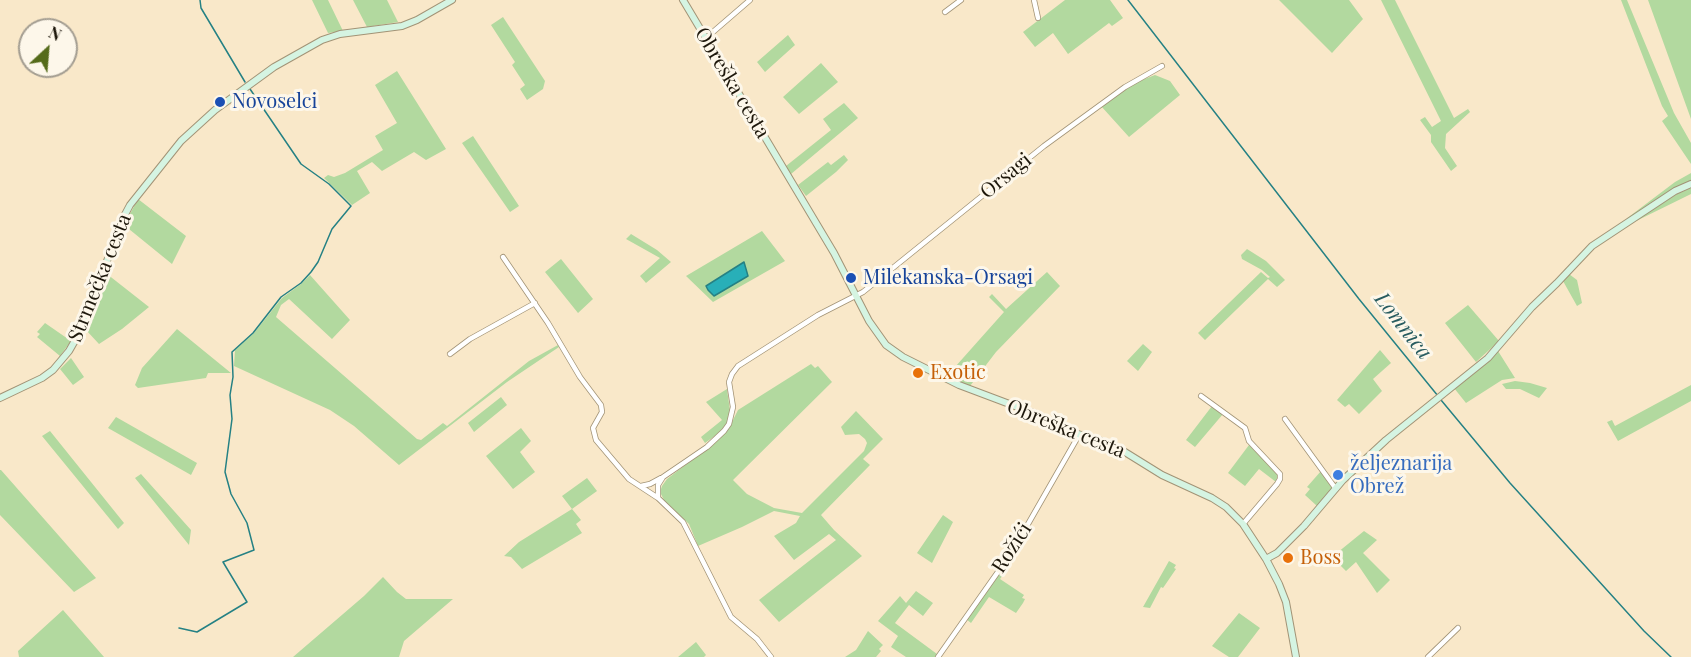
<!DOCTYPE html>
<html>
<head>
<meta charset="utf-8">
<style>
	body { margin:0 }
	#map { position:relative; width:1691px; height:657px; overflow:hidden; background:#f9e8c9; font-family:"Playfair Display",serif }
	canvas { display:block }
	.north { position:absolute; left:18px; top:18px; width:60px; height:60px; box-sizing:border-box; background:#fdf7ea; border:2px solid #a39d91; border-radius:50%; rotate:26deg; font-size:16px; font-weight:700; line-height:24px; text-align:center; color:#1d170b }
	.north::after { content:''; display:block; margin:auto; width:21px; height:27px; background:#556b1a; clip-path:polygon(50% 0,100% 100%,50% 72%,0 100%) }
</style>
</head>
<body>
<div id="map">
<canvas width="1691" height="657"></canvas>
<div class="north">N</div>
</div>
<script>
const context = document.querySelector('canvas').getContext('2d');
context.lineJoin = 'round';
function fillPath(path, color) { context.fillStyle = color; context.fill(path, 'evenodd'); }
const poly = rows => new Path2D(rows.map(r => 'M' + r).join(''));
function strokePath(path, color, width, dash) { context.strokeStyle = color; context.lineWidth = width; context.lineCap = dash ? 'butt' : 'round'; context.setLineDash(dash || []); context.stroke(path); }
function label(font, color, halo, rows, align = 'center') {
  context.font = font + ' "Playfair Display",serif'; context.lineWidth = 6; context.setLineDash([]); context.textBaseline = 'middle'; context.strokeStyle = halo; context.fillStyle = color; for (const [text, x, y, turn = 0] of rows) {
    context.save(); context.translate(x, y); context.rotate((+turn || 0) * Math.PI / 180); context.textAlign = isNaN(turn) ? turn : align; if (halo) context.strokeText(text, 0, 0); context.fillText(text, 0, 0); context.restore();
  }
}
fillPath(poly([
	[312,0,328,0,343,31,328,33],
	[353,0,387,0,398,22,367,27],
	[1065,0,1110,0,1123,18,1112,26,1109,23,1068,54,1053,33,1035,47,1023,32],
	[1279,0,1349,0,1363,19,1332,53],
	[1381,0,1395,0,1454,118,1468,109,1470,112,1446,134,1445,148,1457,166,1451,171,1431,142,1431,135,1420,120,1425,117,1432,127,1441,121],
	[1621,0,1627,0,1674,113,1691,143,1691,164,1662,121,1668,116,1662,106],
	[1648,0,1691,0,1691,119],
	[503,17,545,81,543,89,527,100,520,89,525,85,512,65,515,62,491,25],
	[788,35,795,45,765,72,757,62],
	[821,63,838,82,799,114,783,97],
	[397,71,446,149,426,160,414,152,382,171,372,162,357,171,370,193,352,205,324,178,328,175,334,177,345,173,383,150,375,136,397,123,375,85],
	[1155,75,1170,81,1180,95,1129,137,1101,106,1134,83],
	[844,103,858,118,791,174,786,166,831,130,823,119],
	[473,136,519,206,510,212,462,143],
	[844,155,848,160,836,172,806,196,798,185,828,162,831,165],
	[1691,173,1691,182,1626,219,1675,182],
	[1691,188,1691,194,1630,224,1677,194],
	[138,199,186,236,172,264,124,225],
	[762,231,785,261,713,302,686,276],
	[631,234,657,250,671,262,646,283,640,276,660,258,626,239],
	[1247,249,1266,261,1285,280,1277,287,1268,279,1205,340,1198,333,1261,272,1268,278,1270,277,1262,270,1242,259,1241,255],
	[561,259,593,299,578,313,545,272],
	[1047,272,1060,286,996,352,970,386,947,376,1004,312,989,297,992,294,1006,309],
	[107,274,149,307,122,329,99,344,86,330],
	[1569,274,1577,280,1582,303,1577,306,1563,281],
	[310,275,350,320,332,339,289,299,281,305,276,317,417,439,421,440,443,423,447,426,529,361,558,345,559,347,507,382,399,465,354,426,330,410,234,366,235,350,254,333,282,298,301,284],
	[1468,305,1499,341,1476,362,1445,323],
	[45,323,71,341,60,356,37,337,40,334,37,332],
	[177,329,231,373,208,373,206,378,138,388,135,385,142,368],
	[1143,344,1152,352,1138,371,1127,361],
	[1380,350,1391,363,1373,379,1382,391,1359,414,1349,404,1345,407,1337,400],
	[1498,351,1515,378,1502,380,1466,403,1454,388],
	[71,358,84,377,73,385,60,369],
	[811,364,815,368,818,366,832,382,733,480,747,494,774,508,802,513,864,451,867,443,865,439,859,434,845,435,841,427,856,411,883,439,863,459,870,465,821,515,834,530,862,556,779,622,759,600,836,540,829,534,794,560,774,536,796,523,800,516,774,511,742,527,698,546,689,524,665,502,660,492,662,486,667,479,719,439,732,422,738,410],
	[1515,381,1530,383,1547,388,1539,398,1520,389,1506,389,1502,384],
	[1691,385,1691,401,1618,441,1607,422,1612,420,1615,426],
	[727,389,730,411,727,423,719,433,705,443,701,437,722,420,706,402],
	[501,397,507,405,474,432,468,423],
	[1212,406,1223,414,1195,447,1186,440],
	[116,417,197,463,191,475,108,428],
	[521,428,531,441,520,452,535,472,513,489,486,456],
	[50,431,124,523,118,529,42,436],
	[1249,445,1278,474,1276,482,1259,469,1245,486,1228,473],
	[0,470,1,470,96,578,74,592,0,515],
	[1321,471,1332,488,1317,506,1305,495,1310,489,1307,487],
	[141,474,191,530,189,545,135,478],
	[587,478,597,491,572,509,581,520,576,524,582,533,522,569,511,557,504,556,519,542,572,509,562,496],
	[943,515,953,522,932,563,917,553],
	[1364,531,1377,540,1363,553,1390,580,1377,593,1356,562,1346,571,1332,557],
	[1169,561,1176,565,1174,568,1176,569,1163,588,1161,587,1150,608,1143,607],
	[1005,564,1009,567,1000,579,1024,595,1022,598,1025,599,1023,603,1016,613,989,597,971,623,966,619],
	[383,577,397,592,406,599,453,599,404,641,399,657,293,657,364,596],
	[916,591,933,603,923,616,909,605,895,623,937,654,935,657,906,657,891,647,898,636,878,621,900,596,906,603],
	[63,610,104,657,19,657,18,651],
	[1239,613,1260,628,1238,657,1229,657,1212,646],
	[868,631,883,645,879,649,881,651,876,657,845,657,856,650],
	[696,642,706,655,704,657,678,657]
]), '#b2d99f');
const water = poly([
	[744,262,748,276,714,296,708,290,706,286,744,262]
]);
fillPath(water, '#28afb8');
strokePath(water, '#258184', 1.5);
strokePath(poly([
	[200,0,201,8,245,82],
	[1128,0,1359,299,1438,396],
	[1441,400,1510,483,1644,631,1671,657],
	[179,628,197,632,247,602,223,562,254,550,247,523,231,494,225,472,232,419,230,395,233,377,232,352,253,333,281,297,301,283,311,272,318,262,332,229,351,206,329,184,301,164,250,89]
]), '#258184', 1.5);
const street = poly([
	[1034,0,1038,18],
	[945,12,961,0],
	[706,38,750,0],
	[503,257,548,323,580,377,601,405,602,412,593,428,596,440,629,479,658,498,683,522,731,617,757,639,771,657],
	[450,354,470,339,535,303],
	[1201,396,1245,428,1249,441,1280,474,1280,479,1277,484,1243,524],
	[1285,419,1336,489],
	[641,486,650,484,661,478],
	[658,498,658,485,663,477,707,447,724,431,729,424,733,407,729,382,732,374,738,366,818,315,863,292,1044,146,1125,87,1162,66],
	[938,657,1012,552,1079,435],
	[1428,657,1458,628]
]);
const secondary = poly([
	[683,0,834,253,869,321,886,345,903,357,959,385,1036,414,1071,432,1112,444,1162,475,1212,498,1226,507,1243,524,1266,559,1279,584,1286,602,1296,657],
	[0,398,42,378,53,370,69,351,84,325,121,222,130,205,181,141,215,110,274,67,322,40,340,34,402,26,417,20,452,0],
	[1266,559,1277,553,1304,526,1343,480,1386,440,1488,358,1532,307,1557,283,1592,246,1675,191,1691,184]
]);
strokePath(street, '#a29376', 6);
strokePath(secondary, '#a29376', 8);
strokePath(street, '#fff', 4.5);
strokePath(secondary, '#d5f4e2', 6);
for (const [x, y, r, color] of [
	[220,102,6,"#1a4fb4"],
	[851,278,6,"#1a4fb4"],
	[918,373,6,"#e8710a"],
	[1338,475,6,"#3f7fe0"],
	[1288,558,6,"#e8710a"]
]) { const dot = new Path2D(); dot.arc(x, y, r, 0, 2 * Math.PI); context.fillStyle = color; context.fill(dot); strokePath(dot, '#fdf7ea', 2); }
label('20px', '#1d170b', '#fdf7ea', [
	["Obreška cesta",732,83,59],
	["Orsagi",1006,176,-39],
	["Strmečka cesta",100,278,-68],
	["Obreška cesta",1066,429,22],
	["Rožići",1012,548,-57]
]);
label('20px', '#164399', '#fdf7ea', [
	["Novoselci",232,102],
	["Milekanska-Orsagi",863,278]
], 'left');
label('20px', '#c56008', '#fdf7ea', [
	["Exotic",930,373],
	["Boss",1300,558]
], 'left');
label('20px', '#366cbe', '#fdf7ea', [
	["željeznarija",1350,464],
	["Obrež",1350,487]
], 'left');
label('italic 21px', '#285c60', '#fdf7ea', [
	["Lomnica",1403,326,52]
]);
</script>
</body>
</html>
